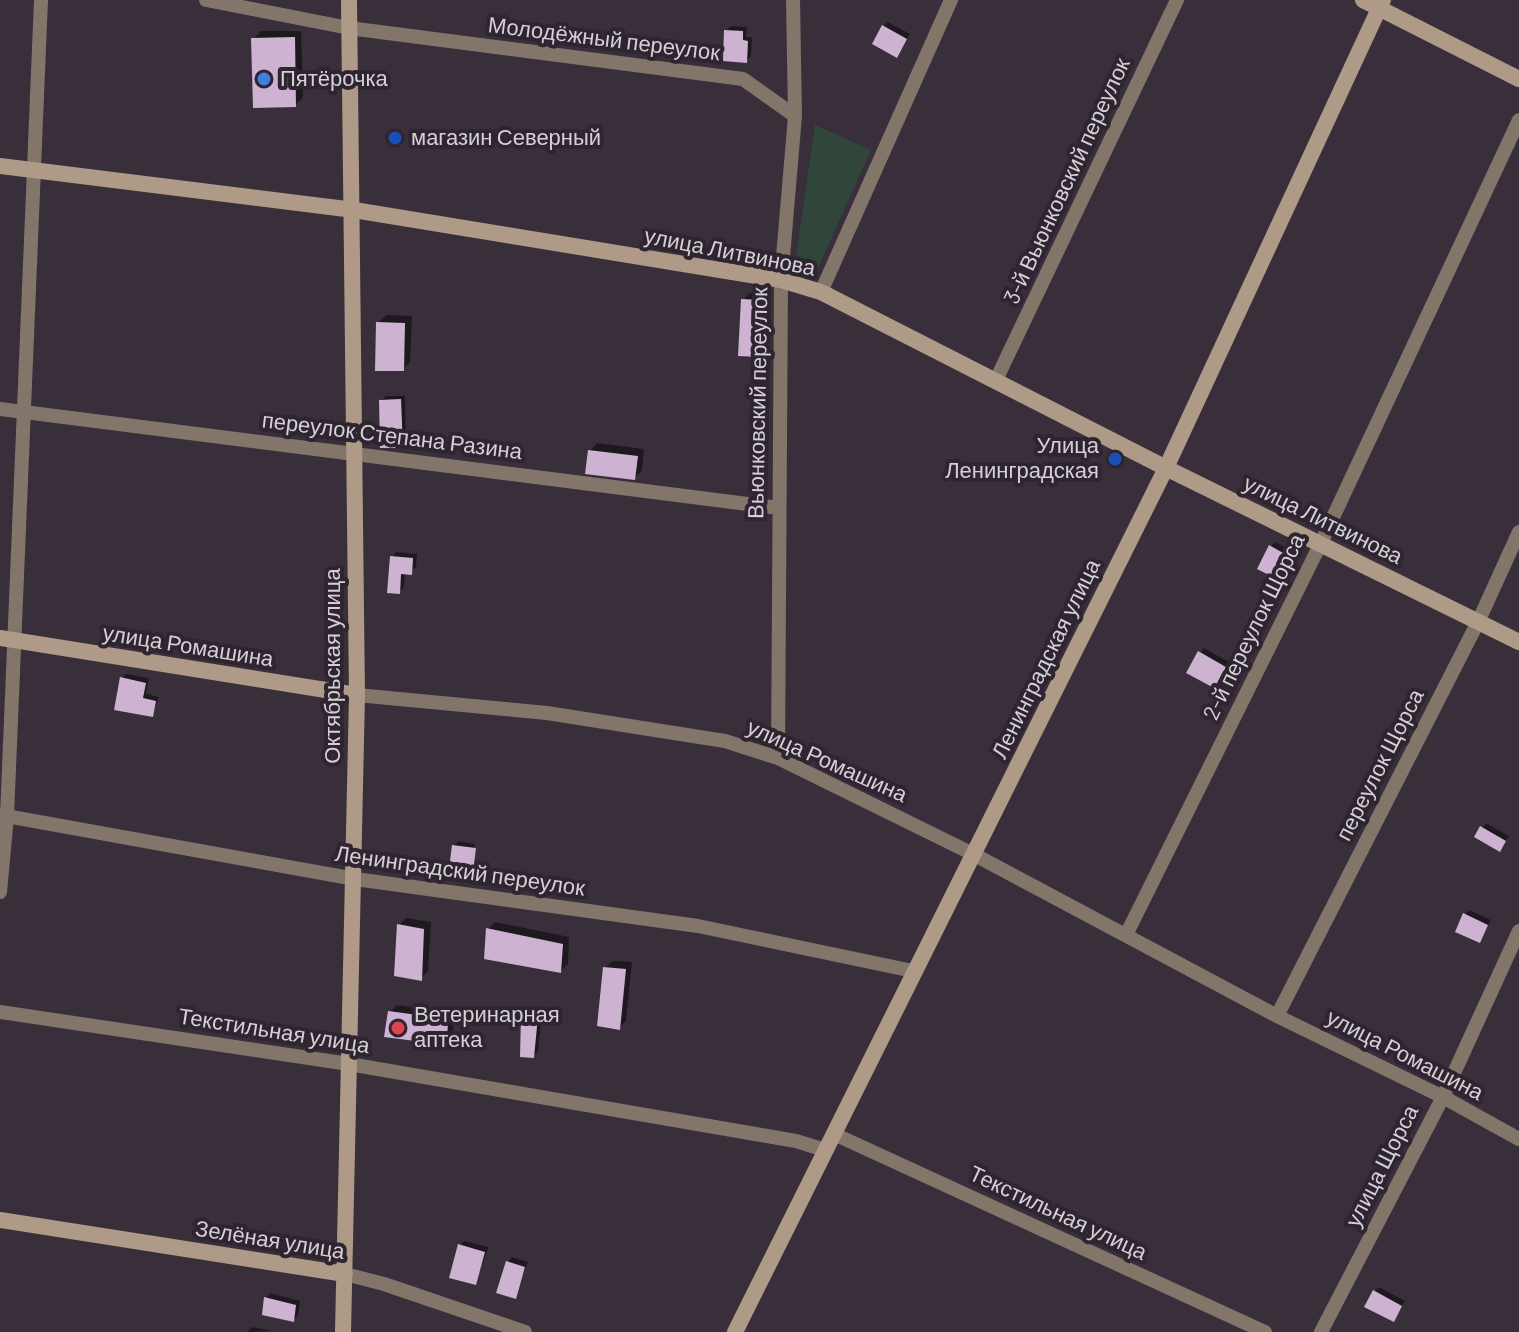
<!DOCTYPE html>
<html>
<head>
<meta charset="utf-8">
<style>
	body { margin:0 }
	canvas { display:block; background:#382f3a }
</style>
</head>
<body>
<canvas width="1519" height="1332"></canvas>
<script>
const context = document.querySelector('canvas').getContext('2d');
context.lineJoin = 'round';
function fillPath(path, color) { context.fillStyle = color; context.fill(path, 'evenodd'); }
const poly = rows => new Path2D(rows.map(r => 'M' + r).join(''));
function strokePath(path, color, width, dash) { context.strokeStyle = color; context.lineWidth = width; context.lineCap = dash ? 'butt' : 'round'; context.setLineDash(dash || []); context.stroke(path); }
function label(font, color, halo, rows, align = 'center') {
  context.font = font + ' Barlow,sans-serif'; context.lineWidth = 8; context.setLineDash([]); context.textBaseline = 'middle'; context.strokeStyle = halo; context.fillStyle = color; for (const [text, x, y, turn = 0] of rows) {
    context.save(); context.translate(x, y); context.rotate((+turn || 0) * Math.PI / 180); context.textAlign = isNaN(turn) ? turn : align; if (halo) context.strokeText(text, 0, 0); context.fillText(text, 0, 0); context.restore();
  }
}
fillPath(poly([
	[815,125,871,150,814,277,794,271]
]), '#30463b');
fillPath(poly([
	[888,22,910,34,897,56,883,26],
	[731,26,747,27,746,37,752,37,751,56,746,61,726,31],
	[261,31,301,31,303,98,295,105,254,39],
	[750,293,768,293,765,348,758,355,743,300],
	[386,315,412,316,410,362,403,369,378,323],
	[386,396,405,396,406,441,402,446,381,401],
	[597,443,644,449,642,471,634,478,590,451],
	[1275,542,1288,549,1273,575,1271,546],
	[396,552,417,554,416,568,405,572,404,587,399,592,392,557],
	[1204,648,1229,662,1214,686,1200,653],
	[126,674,149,678,146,694,159,697,152,715,122,678],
	[1486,823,1509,836,1500,849,1477,836],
	[458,841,475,844,472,870,454,846],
	[1469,910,1491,920,1479,941,1465,914],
	[406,918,431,922,428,971,421,978,399,925],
	[495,922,569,937,568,964,560,971,488,929],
	[613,961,632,962,626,1021,619,1028,605,968],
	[397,1005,454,1013,453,1036,446,1043,390,1012],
	[527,1012,542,1012,538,1051,533,1056,523,1016],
	[464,1241,489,1247,475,1283,460,1245],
	[512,1257,528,1262,515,1296,508,1262],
	[1379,1287,1405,1301,1393,1320,1375,1291],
	[270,1293,300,1301,298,1316,293,1320,266,1298],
	[252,1327,272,1331,247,1332]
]), '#0007');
fillPath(poly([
	[882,25,907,39,897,58,872,44],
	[724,30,743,31,743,40,748,41,747,63,723,61],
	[295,37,296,107,253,108,251,38],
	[741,299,761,300,759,357,738,356],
	[376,322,405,323,404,371,375,371],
	[401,399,403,448,380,448,379,400],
	[588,450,638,456,635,480,585,474],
	[1269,545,1285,554,1273,577,1257,569],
	[390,556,413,558,412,575,401,574,400,594,387,593],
	[1198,651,1226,667,1214,688,1186,673],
	[120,677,146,683,143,698,156,701,153,717,114,710],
	[1480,826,1506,841,1500,852,1474,837],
	[452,845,476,848,473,872,449,869],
	[1463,913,1488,925,1480,943,1455,932],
	[397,924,424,929,422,981,394,976],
	[486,928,563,944,561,973,484,959],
	[603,967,626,969,620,1030,597,1026],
	[388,1011,448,1019,447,1045,384,1037],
	[521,1015,538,1016,534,1058,520,1057],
	[458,1244,485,1252,476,1285,449,1278],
	[506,1261,525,1267,516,1299,496,1293],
	[1373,1290,1402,1306,1394,1322,1364,1307],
	[264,1297,296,1305,294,1322,262,1315]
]), '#cdb2d2');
strokePath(poly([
	[206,0,349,28,743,79,795,116],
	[821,292,951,0],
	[996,380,1177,0],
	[0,409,779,508],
	[357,695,547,713,725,741,778,758,973,854,1277,1016,1443,1097,1519,1139],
	[778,758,781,280,795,116,793,0],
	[0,815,355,879,698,926,913,971],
	[0,892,7,816,41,0],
	[1126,935,1321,543,1519,120],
	[0,1012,349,1064,796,1141,825,1150],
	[1277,1016,1479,620,1519,532],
	[834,1134,1265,1332],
	[345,1274,384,1284,525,1332],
	[1321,1332,1443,1097,1519,931]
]), '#827569', 14);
strokePath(poly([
	[1363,0,1519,79],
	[0,166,354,210,781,280,821,292,1166,468,1519,642],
	[0,638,357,695],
	[0,1220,345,1274],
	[343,1332,357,695,349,0],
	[735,1332,1166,468,1383,0]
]), '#ae9a87', 16);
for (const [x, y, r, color] of [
	[264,79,8,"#3f7fe0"],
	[395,138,8,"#1a4fb4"],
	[1115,459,8,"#1a4fb4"],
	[398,1028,8,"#e0444e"]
]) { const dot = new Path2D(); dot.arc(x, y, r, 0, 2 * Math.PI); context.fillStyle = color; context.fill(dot); strokePath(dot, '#2e2530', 3); }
label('22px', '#d5cfd6', '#2e2530', [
	["Молодёжный переулок",604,39,7],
	["3-й Вьюнковский переулок",1067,181,-65],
	["улица Литвинова",730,252,11],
	["Вьюнковский переулок",758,403,-89],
	["переулок Степана Разина",392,436,7],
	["улица Литвинова",1323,520,26],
	["2-й переулок Щорса",1254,627,-64],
	["улица Ромашина",188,646,9],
	["Ленинградская улица",1046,659,-64],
	["Октябрьская улица",333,666,-90],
	["улица Ромашина",827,761,24],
	["переулок Щорса",1380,765,-63],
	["Ленинградский переулок",460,871,8],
	["Текстильная улица",274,1031,9],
	["улица Ромашина",1405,1055,27],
	["улица Щорса",1382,1166,-63],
	["Текстильная улица",1058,1213,25],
	["Зелёная улица",270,1240,9]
]);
label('22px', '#d5cfd6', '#2e2530', [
	["Пятёрочка",280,79],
	["магазин Северный",411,138],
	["Улица",1099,446,"right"],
	["Ленинградская",1099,471,"right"],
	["Ветеринарная",414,1015],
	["аптека",414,1040]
], 'left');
</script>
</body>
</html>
